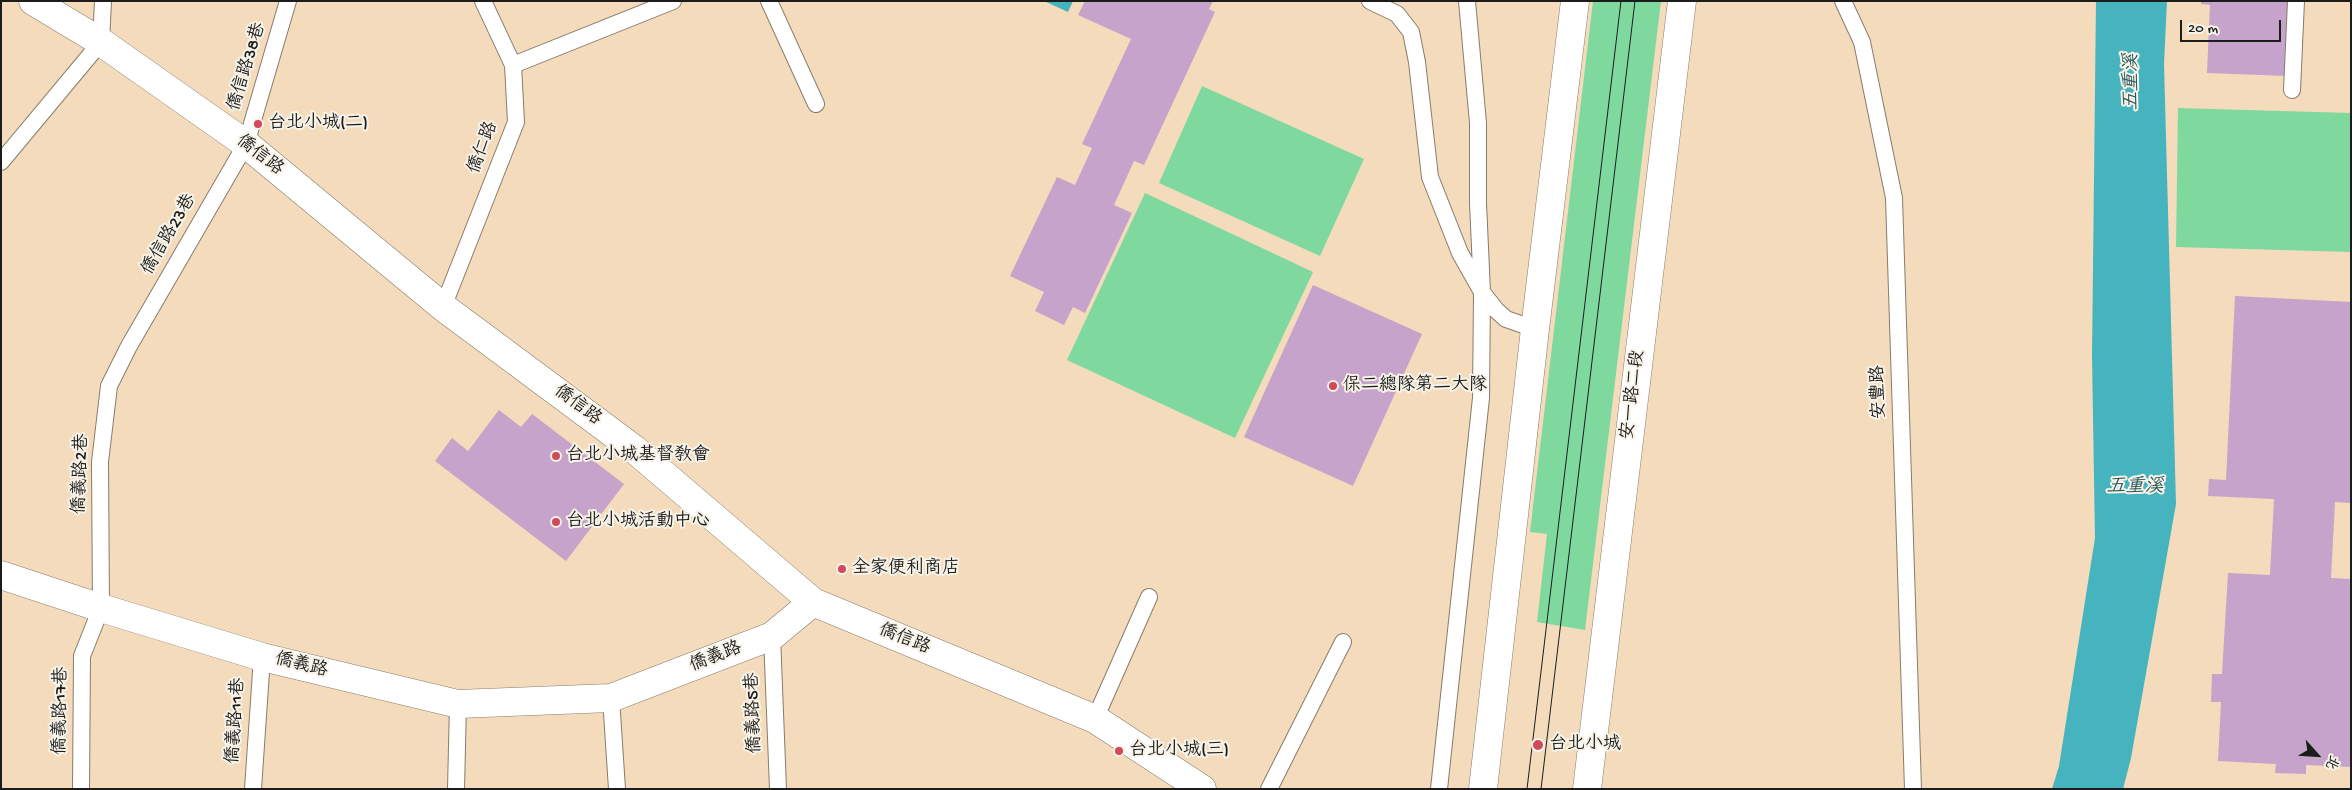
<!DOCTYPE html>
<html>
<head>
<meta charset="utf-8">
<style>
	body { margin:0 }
	#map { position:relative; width:2352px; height:790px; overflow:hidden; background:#f3dbbb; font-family:"Gochi Hand","LXGW WenKai TC",sans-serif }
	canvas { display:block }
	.frame { position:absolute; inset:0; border:2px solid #1c1c1c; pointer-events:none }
	.north { position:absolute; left:2292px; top:730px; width:50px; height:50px; -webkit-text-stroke:4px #f7f3e8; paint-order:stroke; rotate:116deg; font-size:14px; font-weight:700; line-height:20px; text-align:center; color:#1c1c1c }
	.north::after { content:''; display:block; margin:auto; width:18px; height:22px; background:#1c1c1c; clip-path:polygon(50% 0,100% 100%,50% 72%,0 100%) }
	.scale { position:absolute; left:2180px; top:20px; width:101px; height:22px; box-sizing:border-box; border:2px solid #1c1c1c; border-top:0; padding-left:6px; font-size:15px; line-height:18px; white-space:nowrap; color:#1c1c1c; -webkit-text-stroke:4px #f7f3e8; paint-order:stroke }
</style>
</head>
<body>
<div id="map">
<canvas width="2352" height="790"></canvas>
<div class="frame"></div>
<div class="north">北</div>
<div class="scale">20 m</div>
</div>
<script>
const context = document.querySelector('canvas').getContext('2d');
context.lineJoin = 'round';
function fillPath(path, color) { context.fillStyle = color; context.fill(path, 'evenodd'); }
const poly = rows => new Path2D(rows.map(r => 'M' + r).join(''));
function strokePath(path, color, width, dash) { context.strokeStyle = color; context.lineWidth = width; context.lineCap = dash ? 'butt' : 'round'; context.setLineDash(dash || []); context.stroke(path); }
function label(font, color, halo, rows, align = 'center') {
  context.font = font + ' "Gochi Hand","LXGW WenKai TC",sans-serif'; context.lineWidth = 4; context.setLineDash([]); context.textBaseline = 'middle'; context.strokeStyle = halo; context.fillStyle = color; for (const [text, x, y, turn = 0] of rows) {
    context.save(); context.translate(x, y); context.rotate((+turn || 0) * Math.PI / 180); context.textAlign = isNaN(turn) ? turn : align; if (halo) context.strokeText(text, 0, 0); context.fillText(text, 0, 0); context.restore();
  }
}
fillPath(poly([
	[1593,1,1661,1,1585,630,1537,622,1547,534,1530,532],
	[1202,86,1364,159,1320,256,1159,183],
	[2178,108,2351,113,2351,252,2176,247],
	[1145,193,1313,272,1235,438,1067,360]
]), '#7fd99f');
fillPath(poly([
	[1044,1,1073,1,1068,12],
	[2096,1,2167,1,2164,64,2176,504,2131,758,2123,789,2052,789,2059,766,2095,538,2092,356]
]), '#45b4bf');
fillPath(poly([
	[1085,1,1213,1,1209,9,1215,12,1144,165,1134,161,1114,205,1132,213,1085,313,1073,307,1064,325,1035,311,1044,292,1010,276,1057,177,1075,185,1092,148,1082,144,1131,39,1078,15],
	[2201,1,2291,1,2287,76,2207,73,2210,5,2201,4],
	[1313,285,1422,334,1353,486,1244,437],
	[2235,296,2351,302,2351,503,2335,502,2331,578,2351,579,2351,767,2306,765,2306,774,2275,773,2276,764,2218,761,2221,702,2211,702,2212,674,2222,674,2228,573,2270,575,2274,499,2208,496,2209,479,2226,480],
	[499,410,521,427,532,414,624,484,566,561,435,461,452,438,468,451]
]), '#c5a3ca');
const service = poly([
	[769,1,816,104],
	[1370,1,1397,14,1411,32,1417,62,1430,177,1460,253,1482,292,1496,310,1506,319,1535,329],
	[1843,1,1862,42,1894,198,1913,789],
	[513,65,673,1],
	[2292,90,2296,1],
	[1,162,101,42,103,1],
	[443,307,516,122,513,65,483,1],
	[772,636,778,789],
	[611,698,617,789],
	[1095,719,1149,597],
	[81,789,82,656,101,608,100,462,109,386,129,346,246,144,288,1],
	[253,789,262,657],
	[456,789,458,704],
	[1269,789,1343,642],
	[1439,789,1481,398,1482,292,1478,203,1478,123,1467,1]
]);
const minor = poly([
	[33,1,101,42,246,144,443,307,634,449,813,602,1095,719,1202,789],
	[1,575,101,608,262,657,458,704,611,698,772,636,813,602]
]);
const tertiary = poly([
	[1483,789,1535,329,1575,1],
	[1587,789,1682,1]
]);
strokePath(service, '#887c6c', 18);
strokePath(minor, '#887c6c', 29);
strokePath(tertiary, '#887c6c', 29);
strokePath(service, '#fff', 16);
strokePath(minor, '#fff', 28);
strokePath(tertiary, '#fff', 28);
strokePath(poly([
	[1527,789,1621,1],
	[1541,789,1635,1]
]), '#1c1c1c', 1);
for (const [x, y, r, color] of [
	[258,124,5,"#d1495b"],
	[1333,386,5,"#d1495b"],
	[556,456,5,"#d1495b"],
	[556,522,5,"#d1495b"],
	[842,569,5,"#d1495b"],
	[1538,745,6,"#d1495b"],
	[1119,751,5,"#d1495b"]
]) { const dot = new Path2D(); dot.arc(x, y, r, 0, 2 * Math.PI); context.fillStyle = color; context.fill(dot); strokePath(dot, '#f7f3e8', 2); }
label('18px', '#1c1c1c', '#f7f3e8', [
	["僑信路38巷",248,67,-73],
	["僑仁路",484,148,-69],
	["僑信路",259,156,38],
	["僑信路23巷",170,235,-60],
	["安豐路",1880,392,-92],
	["安一路二段",1634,395,-83],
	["僑信路",577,406,37],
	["僑義路2巷",82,474,-88],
	["僑信路",904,640,22],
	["僑義路",716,658,-21],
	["僑義路",301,666,14],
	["僑義路17巷",62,711,-89],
	["僑義路5巷",755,713,-92],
	["僑義路11巷",237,721,-86]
]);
label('18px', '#1c1c1c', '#f7f3e8', [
	["台北小城(二)",268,124],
	["保二總隊第二大隊",1343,386],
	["台北小城基督教會",566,456],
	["台北小城活動中心",566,522],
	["全家便利商店",852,569],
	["台北小城",1549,745],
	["台北小城(三)",1129,751]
], 'left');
label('italic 19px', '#2c595d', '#f7f3e8', [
	["五重溪",2133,82,-90],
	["五重溪",2135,488]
]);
</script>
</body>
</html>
